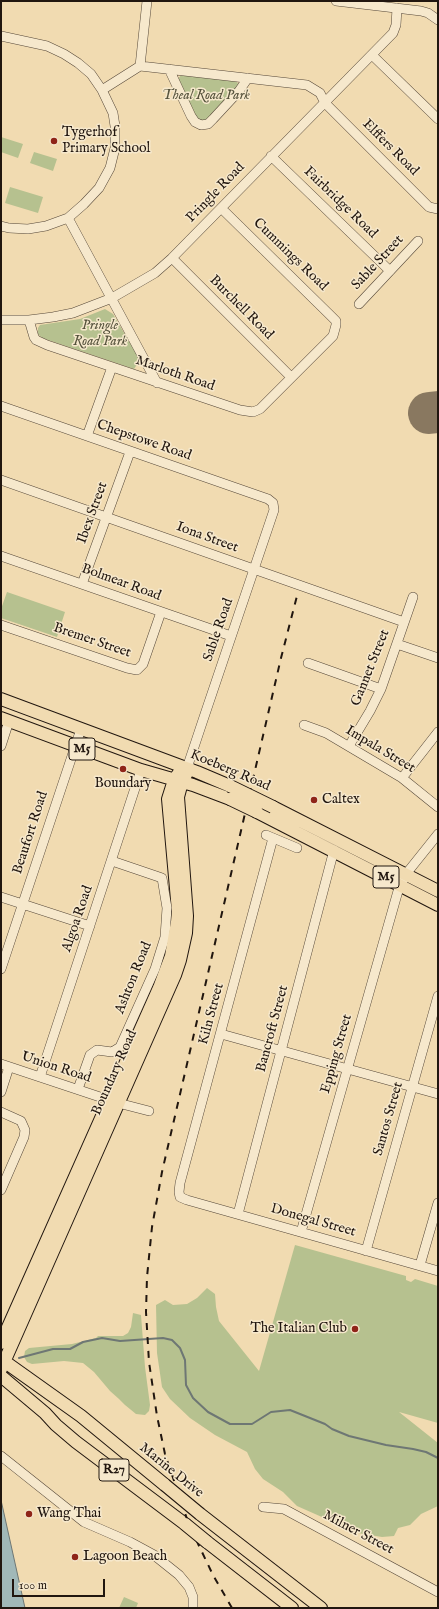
<!DOCTYPE html>
<html>
<head>
<meta charset="utf-8">
<style>
	body { margin:0 }
	#map { position:relative; width:439px; height:1609px; overflow:hidden; background:#f1dbb1; font-family:"IM FELL English",serif }
	canvas { display:block }
	.frame { position:absolute; inset:0; border:2px solid #21160f; pointer-events:none }
	.scale { position:absolute; left:12px; top:1579px; width:93px; height:18px; box-sizing:border-box; border:2px solid #21160f; border-top:0; padding-left:5px; font-size:12px; line-height:14px; white-space:nowrap; color:#21160f; -webkit-text-stroke:3px #f6e8cc; paint-order:stroke }
</style>
</head>
<body>
<div id="map">
<canvas width="439" height="1609"></canvas>
<div class="frame"></div>
<div class="scale">100 m</div>
</div>
<script>
const context = document.querySelector('canvas').getContext('2d');
context.lineJoin = 'round';
function fillPath(path, color) { context.fillStyle = color; context.fill(path, 'evenodd'); }
const poly = rows => new Path2D(rows.map(r => 'M' + r).join(''));
function strokePath(path, color, width, dash) { context.strokeStyle = color; context.lineWidth = width; context.lineCap = dash ? 'butt' : 'round'; context.setLineDash(dash || []); context.stroke(path); }
function label(font, color, halo, rows, align = 'center') {
  context.font = font + ' "IM FELL English",serif'; context.lineWidth = 3; context.setLineDash([]); context.textBaseline = 'middle'; context.strokeStyle = halo; context.fillStyle = color; for (const [text, x, y, turn = 0] of rows) {
    context.save(); context.translate(x, y); context.rotate((+turn || 0) * Math.PI / 180); context.textAlign = isNaN(turn) ? turn : align; if (halo) context.strokeText(text, 0, 0); context.fillText(text, 0, 0); context.restore();
  }
}
fillPath(poly([
	[181,75,235,80,240,86,207,122,199,122,178,79],
	[1,137,23,144,18,158,1,152],
	[34,152,57,159,53,171,30,163],
	[10,187,43,197,38,213,5,203],
	[105,309,113,314,140,360,134,369,42,338,38,334,38,328,40,325,80,319],
	[7,592,65,612,57,637,1,618,1,609],
	[295,1245,406,1276,406,1280,411,1282,415,1279,438,1286,438,1423,399,1412,438,1443,438,1506,421,1514,410,1525,398,1528,394,1536,382,1537,358,1533,297,1506,283,1492,263,1479,255,1469,247,1452,215,1435,190,1418,170,1399,162,1387,157,1353,156,1305,165,1300,173,1305,187,1304,197,1298,207,1288,215,1294,216,1307,219,1321,259,1371],
	[133,1313,141,1315,145,1367,150,1405,149,1411,145,1415,136,1414,125,1405,119,1399,110,1391,94,1372,83,1363,64,1361,32,1364,27,1362,24,1357,25,1351,29,1348,72,1344,96,1338,98,1336,123,1336,128,1333,131,1327],
	[124,1597,138,1603,136,1608,119,1608]
]), '#b6c18f');
const water = poly([
	[1,1500,25,1608,1,1608,1,1500]
]);
fillPath(water, '#a1b8b8');
strokePath(water, '#6e7774', 1);
strokePath(poly([
	[19,1358,53,1349,70,1349,83,1342,102,1338,120,1341,163,1338,172,1340,180,1348,185,1360,186,1385,193,1398,208,1412,230,1424,252,1424,271,1412,290,1410,325,1424,332,1429,349,1436,386,1445,413,1449,426,1452,438,1458]
]), '#6e7774', 2);
strokePath(poly([
	[429,413,438,412]
]), '#897860', 42);
const minor = poly([
	[336,1,421,11,428,13,438,20],
	[1,36,47,46,64,54,78,63,91,74,102,90,113,113,115,126,115,148,110,168,99,188,84,204,68,218,46,226,28,229,9,228,1,226],
	[372,55,438,119],
	[140,66,147,1],
	[169,69,191,116,195,122,201,125,208,124,213,119,239,91,248,78],
	[102,90,140,66,307,85,320,93,325,103,429,207,438,209],
	[271,156,390,271],
	[68,218,157,383],
	[172,258,291,377],
	[359,304,418,241],
	[1,320,29,320,53,317,73,313,112,298,155,273,172,258,393,33,396,25,397,8],
	[29,320,34,337,36,340,47,345,240,410,253,412,260,409,333,336,336,325,336,321,330,315,221,208],
	[1,406,268,499,273,503,274,510,203,720,189,762,189,769],
	[87,436,112,367],
	[1,480,404,622],
	[1,556,231,636],
	[82,584,130,452],
	[1,625,127,668,137,670,143,664,161,612],
	[397,644,438,658],
	[308,663,381,689],
	[304,725,326,733,402,778,438,807],
	[1,746,9,721],
	[349,746,370,711,381,689,413,597],
	[402,778,438,732],
	[266,835,297,848],
	[273,838,180,1183,179,1192,180,1197,187,1200,438,1271],
	[1,897,90,926],
	[1,969,81,729],
	[221,1034,438,1094],
	[1,1064,118,1103,149,1111],
	[40,1077,141,770],
	[78,1089,90,1055,97,1050,112,1052,120,1047,155,969,165,937,167,908,162,878,112,861],
	[1,1092,9,1067],
	[1,1112,21,1121,25,1130,24,1137,1,1190],
	[238,1214,334,850],
	[301,1232,398,891,406,874,438,834],
	[366,1251,438,996],
	[420,1265,438,1203],
	[1,1456,84,1522,130,1542,154,1555,179,1575,189,1587,193,1597,193,1608],
	[263,1507,284,1509,438,1592]
]);
const major = poly([
	[1,699,197,772,230,786],
	[1,718,141,770,193,785,230,799],
	[273,807,438,891],
	[257,812,438,905],
	[1,1343,159,988,171,956,177,922,178,911,168,799,174,780,183,767],
	[1,1359,81,1416,165,1485],
	[1,1369,175,975,180,960,186,933,187,916,178,797,182,782,189,769],
	[1,1376,45,1413,56,1425,76,1442,185,1524],
	[200,1514,321,1608],
	[207,1542,292,1608]
]);
strokePath(minor, '#554738', 10);
strokePath(major, '#21160f', 14);
strokePath(minor, '#f6e8cc', 9);
strokePath(major, '#f1dbb1', 12);
strokePath(poly([
	[232,1608,213,1575,189,1525,165,1454,157,1416,149,1362,146,1312,147,1277,152,1227,162,1172,281,658,298,592]
]), '#21160f', 2, [7, 7]);
const majorBridge = poly([
	[230,786,273,807],
	[230,799,257,812],
	[165,1485,200,1514],
	[185,1524,207,1542]
]);
strokePath(majorBridge, '#21160f', 14, []);
strokePath(majorBridge, '#f1dbb1', 12);
for (const [x, y, r, color] of [
	[54,141,4,"#8f2418"],
	[123,769,4,"#8f2418"],
	[314,800,4,"#8f2418"],
	[355,1329,4,"#8f2418"],
	[29,1514,4,"#8f2418"],
	[75,1557,4,"#8f2418"]
]) { const dot = new Path2D(); dot.arc(x, y, r, 0, 2 * Math.PI); context.fillStyle = color; context.fill(dot); strokePath(dot, '#f6e8cc', 1.5); }
for (const [x, y, w] of [
	[82,749,26],
	[386,877,26],
	[114,1470,30]
]) { const box = new Path2D(); box.roundRect(x - w / 2, y - 11, w, 22, 3); context.fillStyle = '#f6e8cc'; context.fill(box); strokePath(box, '#21160f', 1); }
label('bold 13px', '#21160f', null, [
	["M5",82,749],
	["M5",386,877],
	["R27",114,1470]
]);
label('italic 14px', '#55523c', '#f6e8cc', [
	["Theal Road Park",206,96],
	["Pringle",100,326],
	["Road Park",100,342]
]);
label('14px', '#21160f', '#f6e8cc', [
	["Tygerhof",62,133],
	["Primary School",62,149],
	["Boundary",123,784,"center"],
	["Caltex",322,800],
	["The Italian Club",347,1329,"right"],
	["Wang Thai",37,1514],
	["Lagoon Beach",83,1557]
], 'left');
label('14px', '#21160f', '#f6e8cc', [
	["Elffers Road",390,148,45],
	["Pringle Road",216,193,-46],
	["Fairbridge Road",340,203,44],
	["Cummings Road",290,255,44],
	["Sable Street",378,263,-47],
	["Burchell Road",241,308,45],
	["Marloth Road",175,374,19],
	["Chepstowe Road",144,441,19],
	["Ibex Street",93,513,-70],
	["Iona Street",207,538,20],
	["Bolmear Road",121,583,20],
	["Sable Road",219,630,-71],
	["Bremer Street",92,641,19],
	["Gannet Street",371,668,-68],
	["Impala Street",380,750,31],
	["Koeberg Road",230,771,23],
	["Beaufort Road",31,833,-72],
	["Algoa Road",78,919,-71],
	["Ashton Road",134,978,-68],
	["Kiln Street",212,1014,-75],
	["Bancroft Street",273,1029,-75],
	["Epping Street",337,1054,-74],
	["Union Road",56,1068,18],
	["Boundary Road",115,1073,-66],
	["Santos Street",389,1119,-74],
	["Donegal Street",313,1221,16],
	["Marine Drive",171,1471,39],
	["Milner Street",358,1533,28]
]);
</script>
</body>
</html>
